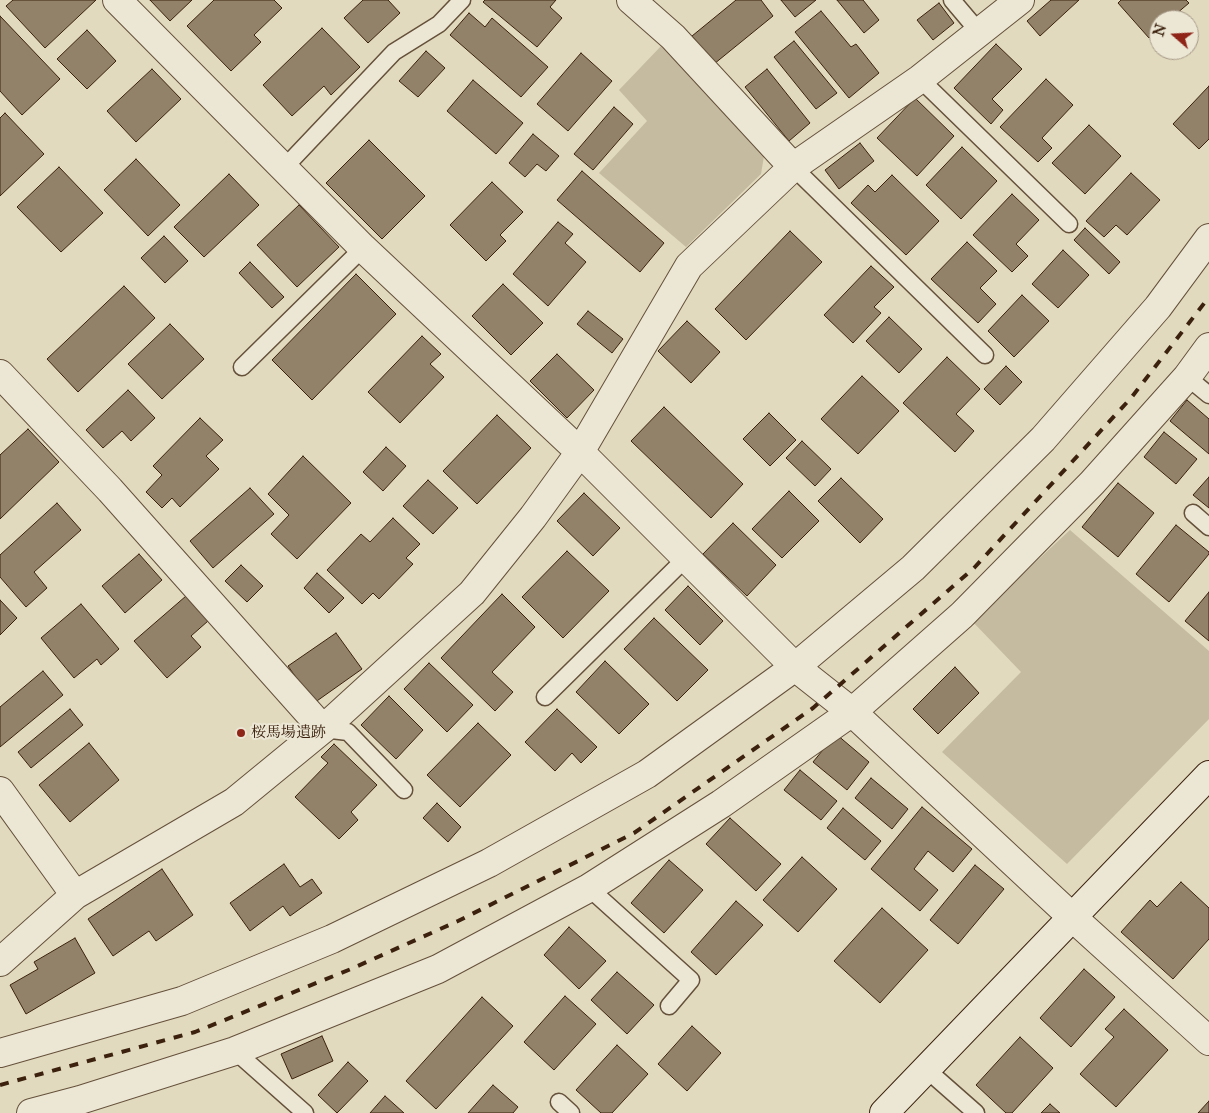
<!DOCTYPE html>
<html>
<head>
<meta charset="utf-8">
<style>
	body { margin:0 }
	#map { position:relative; width:1209px; height:1113px; overflow:hidden; background:#e1dabf; font-family:"IM FELL Great Primer",serif }
	canvas { display:block }
	.north { position:absolute; left:1149px; top:10px; width:50px; height:50px; box-sizing:border-box; background:#ece7d5; border:1px solid #a69885; border-radius:50%; rotate:289deg; font-size:14px; font-weight:700; line-height:20px; text-align:center; color:#3c220e }
	.north::after { content:''; display:block; margin:auto; width:18px; height:22px; background:#8f2418; clip-path:polygon(50% 0,100% 100%,50% 72%,0 100%) }
</style>
</head>
<body>
<div id="map">
<canvas width="1209" height="1113"></canvas>
<div class="north">N</div>
</div>
<script>
const context = document.querySelector('canvas').getContext('2d');
context.lineJoin = 'round';
function fillPath(path, color) { context.fillStyle = color; context.fill(path, 'evenodd'); }
const poly = rows => new Path2D(rows.map(r => 'M' + r).join(''));
function strokePath(path, color, width, dash) { context.strokeStyle = color; context.lineWidth = width; context.lineCap = dash ? 'butt' : 'round'; context.setLineDash(dash || []); context.stroke(path); }
function label(font, color, halo, rows, align = 'center') {
  context.font = font + ' "IM FELL Great Primer","Noto Serif JP",serif'; context.lineWidth = 4; context.setLineDash([]); context.textBaseline = 'middle'; context.strokeStyle = halo; context.fillStyle = color; for (const [text, x, y, turn = 0] of rows) {
    context.save(); context.translate(x, y); context.rotate((+turn || 0) * Math.PI / 180); context.textAlign = isNaN(turn) ? turn : align; if (halo) context.strokeText(text, 0, 0); context.fillText(text, 0, 0); context.restore();
  }
}
fillPath(poly([
	[663,44,764,156,761,174,686,247,599,173,647,121,619,90],
	[1070,530,1209,651,1209,719,1067,864,942,752,1021,672,972,621]
]), '#c5bba1');
const building = poly([
	[13,0,96,0,45,48,6,6,13,0],
	[150,0,192,0,170,21,150,0],
	[214,0,274,0,282,8,254,35,261,42,231,71,187,26,214,0],
	[363,0,388,0,400,13,368,43,344,18,363,0],
	[485,0,556,0,550,7,562,18,537,47,483,2,485,0],
	[736,0,761,0,773,16,714,64,692,36,736,0],
	[781,0,816,0,795,17,781,0],
	[837,0,863,0,879,20,864,33,837,0],
	[1051,0,1079,0,1040,36,1027,21,1051,0],
	[1121,0,1186,0,1189,3,1169,20,1159,20,1159,29,1149,38,1118,3,1121,0],
	[939,3,954,23,933,40,917,20,939,3],
	[821,11,851,47,856,44,879,73,849,98,795,32,821,11],
	[469,13,485,27,492,18,548,67,521,97,450,35,469,13],
	[0,16,60,79,22,115,0,91,0,16],
	[322,28,360,67,331,95,324,86,292,116,263,85,322,28],
	[87,30,116,61,87,89,57,59,87,30],
	[794,41,837,93,816,109,774,57,794,41],
	[996,44,1022,69,992,99,1003,110,991,124,954,88,996,44],
	[426,51,445,68,418,97,399,81,426,51],
	[581,53,612,81,568,131,537,104,581,53],
	[152,69,181,99,136,142,107,111,152,69],
	[767,69,810,123,789,141,745,87,767,69],
	[1046,79,1073,105,1042,138,1052,148,1038,162,1000,127,1046,79],
	[473,80,523,123,496,154,447,111,473,80],
	[1209,86,1209,139,1199,149,1173,124,1209,86],
	[915,98,954,136,917,176,877,138,915,98],
	[614,107,633,124,593,170,574,154,614,107],
	[5,113,44,154,0,196,0,118,5,113],
	[1089,125,1121,156,1085,194,1052,163,1089,125],
	[533,134,559,156,546,171,537,164,525,177,509,163,533,134],
	[369,140,425,196,382,239,326,183,369,140],
	[860,143,874,161,839,189,825,170,860,143],
	[962,147,997,181,961,219,926,185,962,147],
	[136,159,180,205,148,236,104,190,136,159],
	[59,167,103,213,61,252,17,207,59,167],
	[582,171,664,243,640,272,557,200,582,171],
	[1131,173,1160,200,1127,235,1116,225,1104,237,1086,221,1131,173],
	[229,174,259,205,204,257,174,227,229,174],
	[892,175,939,221,906,255,851,203,868,185,875,192,892,175],
	[492,182,523,212,500,235,506,241,486,261,450,225,492,182],
	[1012,194,1039,220,1016,244,1028,256,1012,272,973,235,1012,194],
	[299,205,339,247,297,287,257,245,299,205],
	[558,222,573,234,565,243,586,262,548,306,513,274,558,222],
	[1085,228,1120,262,1109,274,1074,240,1085,228],
	[790,231,822,262,746,340,715,309,790,231],
	[164,236,188,261,165,283,141,258,164,236],
	[967,242,997,271,980,288,996,304,978,323,931,279,967,242],
	[1063,250,1089,275,1058,308,1032,284,1063,250],
	[250,262,284,297,272,308,239,273,250,262],
	[871,266,894,287,874,307,881,313,853,343,824,315,871,266],
	[356,274,396,314,312,400,272,360,356,274],
	[503,284,543,323,511,355,472,316,503,284],
	[124,286,155,318,78,392,47,359,124,286],
	[1022,295,1049,321,1014,357,988,331,1022,295],
	[588,311,623,339,612,353,577,324,588,311],
	[889,317,922,349,899,373,866,341,889,317],
	[687,321,720,352,691,383,658,351,687,321],
	[170,324,204,359,162,399,128,364,170,324],
	[422,336,441,354,430,364,444,377,400,423,368,392,422,336],
	[557,354,594,390,567,418,530,381,557,354],
	[947,357,980,389,956,414,974,431,955,452,903,403,947,357],
	[1006,366,1022,382,1000,405,984,389,1006,366],
	[862,376,899,411,858,454,821,419,862,376],
	[128,390,155,418,131,441,122,431,103,448,86,430,128,390],
	[1187,400,1209,419,1209,454,1170,421,1187,400],
	[664,407,743,484,711,518,631,441,664,407],
	[769,413,796,440,770,466,743,439,769,413],
	[497,415,531,448,477,504,443,471,497,415],
	[200,418,223,440,206,456,219,469,180,507,172,498,162,508,146,492,162,475,153,466,200,418],
	[28,429,59,462,0,519,0,455,28,429],
	[1164,432,1197,459,1176,484,1144,457,1164,432],
	[802,441,831,469,815,486,786,458,802,441],
	[386,447,406,466,383,491,363,472,386,447],
	[303,456,351,503,297,559,271,534,289,515,268,494,303,456],
	[1209,477,1209,508,1193,495,1209,477],
	[841,478,883,519,860,543,818,501,841,478],
	[428,480,458,508,433,534,403,506,428,480],
	[1118,483,1154,513,1118,557,1082,527,1118,483],
	[250,488,274,514,213,568,190,541,250,488],
	[789,491,819,521,782,558,752,529,789,491],
	[584,493,620,528,593,556,557,521,584,493],
	[57,503,81,530,34,572,47,588,26,607,0,577,0,555,57,503],
	[393,518,420,544,406,558,413,564,379,599,373,593,362,604,327,570,361,534,370,542,393,518],
	[733,523,776,565,747,596,703,554,733,523],
	[1176,525,1209,552,1209,554,1169,602,1136,574,1176,525],
	[567,551,609,591,563,638,522,597,567,551],
	[139,554,162,580,125,613,102,586,139,554],
	[241,565,263,586,247,602,225,581,241,565],
	[317,573,344,598,329,613,304,588,317,573],
	[688,586,723,621,700,645,665,610,688,586],
	[1209,592,1209,641,1185,621,1209,592],
	[502,594,535,627,492,672,513,692,495,711,441,658,502,594],
	[186,596,208,621,191,636,201,647,167,678,134,641,186,596],
	[0,600,17,618,0,635,0,600],
	[81,604,119,649,101,665,97,659,74,678,41,638,81,604],
	[654,618,708,670,677,701,624,649,654,618],
	[336,633,362,669,314,703,288,666,336,633],
	[605,661,649,704,619,734,576,692,605,661],
	[429,663,473,705,447,732,404,689,429,663],
	[955,667,979,693,938,734,913,709,955,667],
	[43,671,63,695,0,747,0,707,43,671],
	[389,696,423,730,396,759,361,725,389,696],
	[70,709,83,725,31,768,18,752,70,709],
	[557,709,597,747,581,763,572,753,555,771,525,742,557,709],
	[478,723,511,755,460,807,427,775,478,723],
	[836,734,869,762,847,790,813,762,836,734],
	[89,743,119,780,70,822,39,785,89,743],
	[334,744,377,785,351,812,358,820,339,839,295,797,328,763,321,757,334,744],
	[800,770,837,801,821,820,784,790,800,770],
	[871,778,908,809,892,829,855,798,871,778],
	[437,803,461,827,448,842,423,818,437,803],
	[922,807,972,849,953,872,928,851,914,869,938,890,920,911,871,869,922,807],
	[843,808,881,841,865,860,827,828,843,808],
	[730,818,781,864,756,891,706,844,730,818],
	[802,857,837,889,798,932,763,900,802,857],
	[669,860,703,890,664,933,631,903,669,860],
	[284,864,300,887,312,879,322,893,290,916,283,906,250,931,230,903,284,864],
	[975,865,1004,889,958,944,930,920,975,865],
	[162,869,193,915,156,941,149,931,113,956,88,919,162,869],
	[1181,882,1209,908,1209,939,1173,979,1121,932,1150,900,1157,907,1181,882],
	[736,901,763,925,716,975,691,952,736,901],
	[882,908,928,950,880,1003,834,961,882,908],
	[569,927,606,961,579,989,544,955,569,927],
	[75,938,95,973,26,1014,10,985,38,969,34,962,75,938],
	[1084,969,1115,997,1071,1047,1040,1018,1084,969],
	[617,972,654,1005,627,1034,591,1000,617,972],
	[565,996,596,1024,554,1070,524,1042,565,996],
	[482,997,513,1026,436,1109,406,1081,482,997],
	[1124,1009,1168,1050,1116,1107,1080,1074,1114,1037,1105,1029,1124,1009],
	[692,1026,721,1053,687,1091,658,1064,692,1026],
	[322,1036,333,1061,292,1079,281,1054,322,1036],
	[1020,1037,1053,1068,1012,1113,1006,1113,976,1085,1020,1037],
	[617,1045,648,1074,612,1113,601,1113,576,1090,617,1045],
	[348,1062,368,1081,337,1113,318,1095,348,1062],
	[493,1085,518,1107,513,1113,468,1113,493,1085],
	[385,1096,404,1113,370,1113,385,1096],
	[1209,1101,1209,1113,1198,1113,1209,1101],
	[1050,1104,1060,1113,1041,1113,1050,1104]
]);
fillPath(building, '#92826a');
strokePath(building, '#3c220e', 1);
const lane = poly([
	[952,0,979,32],
	[920,79,1069,224],
	[793,167,985,355],
	[284,168,394,52,439,24,462,0],
	[242,367,363,248],
	[1187,377,1209,395],
	[1193,513,1209,527],
	[545,697,686,558],
	[323,729,348,732,404,790],
	[589,888,691,980,669,1006],
	[235,1051,305,1113],
	[926,1069,976,1113],
	[559,1102,571,1113]
]);
const street = poly([
	[117,0,363,248,580,452,795,667,852,712,1072,917,1209,1041],
	[631,0,673,37,793,167],
	[0,374,110,490,323,729],
	[0,791,75,895],
	[0,962,75,895,234,802,323,729,472,593,533,517,580,452,689,266,793,167,920,79,1020,0],
	[0,1053,182,1001,332,939,489,863,647,774,795,667,913,568,1043,439,1158,307,1209,238],
	[31,1113,80,1100,235,1051,438,969,589,888,721,804,852,712,962,615,1092,483,1187,377,1209,347]
]);
const secondary = poly([
	[884,1113,1209,775]
]);
strokePath(lane, '#65503a', 19);
strokePath(street, '#65503a', 30);
strokePath(secondary, '#3c220e', 30);
strokePath(lane, '#ece7d5', 16);
strokePath(street, '#ece7d5', 28);
strokePath(secondary, '#ece7d5', 28);
strokePath(poly([
	[0,1085,195,1032,351,969,458,921,634,833,813,708,974,568,1131,398,1209,297]
]), '#3c220e', 4, [9, 9]);
for (const [x, y, r, color] of [
	[241,733,5,"#8f2418"]
]) { const dot = new Path2D(); dot.arc(x, y, r, 0, 2 * Math.PI); context.fillStyle = color; context.fill(dot); strokePath(dot, '#ece7d5', 2); }
label('15px', '#3c220e', '#ece7d5', [
	["桜馬場遺跡",251,733]
], 'left');
</script>
</body>
</html>
